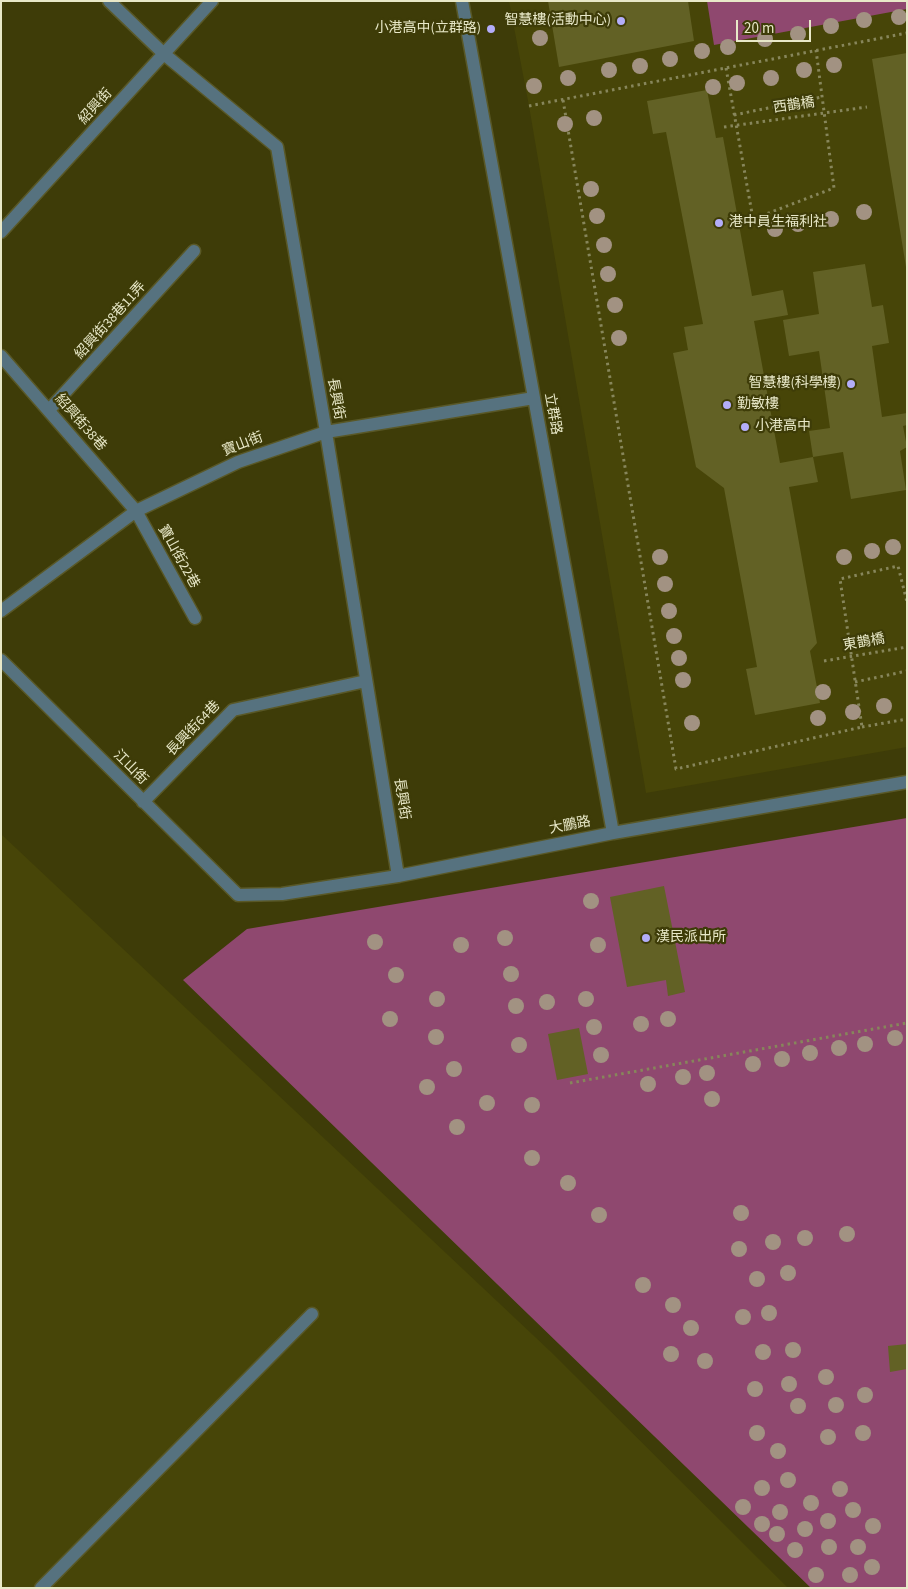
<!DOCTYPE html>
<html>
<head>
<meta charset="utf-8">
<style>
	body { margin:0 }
	#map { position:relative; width:908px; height:1589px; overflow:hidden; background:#3e3c08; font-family:"Source Sans 3",sans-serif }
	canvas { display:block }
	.frame { position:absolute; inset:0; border:2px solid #e8e8c8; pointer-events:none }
	.scale { position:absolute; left:736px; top:20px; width:75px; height:22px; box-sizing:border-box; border:2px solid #e8e8c8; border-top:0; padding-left:6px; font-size:15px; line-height:18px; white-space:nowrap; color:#e8e8c8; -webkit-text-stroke:4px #3e3c08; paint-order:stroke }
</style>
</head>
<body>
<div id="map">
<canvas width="908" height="1589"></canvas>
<div class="frame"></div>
<div class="scale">20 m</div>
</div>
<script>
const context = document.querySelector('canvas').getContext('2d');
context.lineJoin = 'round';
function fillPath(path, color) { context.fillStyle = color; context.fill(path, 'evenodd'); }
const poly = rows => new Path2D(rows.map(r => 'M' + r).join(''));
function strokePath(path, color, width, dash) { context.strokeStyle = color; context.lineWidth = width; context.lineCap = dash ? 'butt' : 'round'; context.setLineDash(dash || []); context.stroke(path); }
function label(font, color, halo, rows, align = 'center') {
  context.font = font + ' "Source Sans 3","Noto Sans TC",sans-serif'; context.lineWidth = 4.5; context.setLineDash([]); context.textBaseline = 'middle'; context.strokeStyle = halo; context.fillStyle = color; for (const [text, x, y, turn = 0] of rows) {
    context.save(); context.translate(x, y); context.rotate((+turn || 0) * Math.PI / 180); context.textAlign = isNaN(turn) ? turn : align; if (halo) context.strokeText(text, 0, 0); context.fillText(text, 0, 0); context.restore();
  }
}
fillPath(poly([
	[509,1,907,1,907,747,646,793,529,106],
	[1,834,551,1352,788,1588,1,1588]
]), '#474508');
fillPath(poly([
	[707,1,907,1,907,9,714,45],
	[907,818,907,1588,811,1588,183,980,247,929]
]), '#8f486f');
fillPath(poly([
	[548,1,688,1,694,41,559,67],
	[907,53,907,267,906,267,872,59],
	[707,90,716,138,723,137,752,296,783,290,788,315,754,321,780,463,813,457,809,431,830,428,819,351,789,356,783,320,819,314,813,272,865,264,872,307,883,305,889,343,872,346,882,417,907,413,907,425,903,426,907,447,900,451,906,490,851,499,843,452,813,457,818,482,789,487,817,643,810,651,820,703,755,715,746,669,757,667,724,488,696,467,673,353,688,350,684,327,703,324,666,132,653,134,647,101],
	[664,886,685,992,668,996,666,980,627,987,610,897],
	[579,1028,588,1074,557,1080,548,1034],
	[907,1344,907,1369,890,1372,888,1346]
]), '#626125');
const minor = poly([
	[109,1,164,54,277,147,326,432,398,876],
	[462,1,613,833],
	[1,232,212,1],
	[1,356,136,511,195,618],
	[49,410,194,251],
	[1,611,136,511,238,462,326,432,534,398],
	[1,660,238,895,282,894,398,876,613,833,907,782],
	[143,802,233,710,366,681],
	[41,1588,312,1314]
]);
strokePath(minor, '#595827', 15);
strokePath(poly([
	[726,68,753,219,834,188,816,50],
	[563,100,676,769,862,727,840,579,898,566,907,602],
	[529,106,907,33],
	[734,115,822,97],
	[855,682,907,671],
	[862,727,907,719],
	[570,1083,907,1023]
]), '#87865b', 3, [2.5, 4]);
strokePath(minor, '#56727f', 12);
strokePath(poly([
	[724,127,867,107],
	[824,661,907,647]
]), '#87865b', 3, [2.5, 4]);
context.fillStyle = '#a29282';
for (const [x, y] of [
	[899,17],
	[864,20],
	[831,26],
	[798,34],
	[540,38],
	[765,39],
	[728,47],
	[702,51],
	[670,59],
	[834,65],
	[640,66],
	[609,70],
	[804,70],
	[568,78],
	[771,78],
	[737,83],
	[534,86],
	[713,87],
	[594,118],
	[565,124],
	[591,189],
	[864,212],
	[597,216],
	[831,219],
	[798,224],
	[775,229],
	[604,245],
	[608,274],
	[615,305],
	[619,338],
	[893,547],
	[872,551],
	[660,557],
	[844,557],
	[665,584],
	[669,611],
	[674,636],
	[679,658],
	[683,680],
	[823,692],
	[884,706],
	[853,712],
	[818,718],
	[692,723],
	[591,901],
	[505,938],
	[375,942],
	[461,945],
	[598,945],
	[511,974],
	[396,975],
	[437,999],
	[586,999],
	[547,1002],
	[516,1006],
	[390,1019],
	[668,1019],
	[641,1024],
	[594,1027],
	[436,1037],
	[895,1038],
	[865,1044],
	[519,1045],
	[839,1048],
	[810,1053],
	[601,1055],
	[782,1059],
	[753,1064],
	[454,1069],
	[707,1073],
	[683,1077],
	[648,1084],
	[427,1087],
	[712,1099],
	[487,1103],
	[532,1105],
	[457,1127],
	[532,1158],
	[568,1183],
	[741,1213],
	[599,1215],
	[847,1234],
	[805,1238],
	[773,1242],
	[739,1249],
	[788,1273],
	[757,1279],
	[643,1285],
	[673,1305],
	[769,1313],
	[743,1317],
	[691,1328],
	[793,1350],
	[763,1352],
	[671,1354],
	[705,1361],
	[826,1377],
	[789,1384],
	[755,1389],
	[865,1395],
	[836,1405],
	[798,1406],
	[757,1433],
	[863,1433],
	[828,1437],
	[778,1451],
	[788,1480],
	[762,1488],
	[840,1489],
	[811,1503],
	[743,1507],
	[853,1510],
	[780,1512],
	[828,1521],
	[762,1524],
	[873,1526],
	[805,1529],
	[777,1534],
	[829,1547],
	[858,1547],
	[795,1550],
	[872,1567],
	[816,1575],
	[850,1575]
]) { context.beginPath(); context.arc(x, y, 8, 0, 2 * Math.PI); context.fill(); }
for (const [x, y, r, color] of [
	[621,21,5,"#b3adf9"],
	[491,29,5,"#b3adf9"],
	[719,223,5,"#b3adf9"],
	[851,384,5,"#b3adf9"],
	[727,405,5,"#b3adf9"],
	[745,427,5,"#b3adf9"],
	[646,938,5,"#b3adf9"]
]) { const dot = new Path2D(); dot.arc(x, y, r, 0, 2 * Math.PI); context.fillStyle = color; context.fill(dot); strokePath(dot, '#3e3c08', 2); }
label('14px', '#e8e8c8', '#3e3c08', [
	["智慧樓(活動中心)",611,21,"right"],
	["小港高中(立群路)",481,29,"right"],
	["港中員生福利社",729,223],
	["智慧樓(科學樓)",841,384,"right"],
	["勤敏樓",737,405],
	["小港高中",755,427],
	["漢民派出所",656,938]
], 'left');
label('14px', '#e8e8c8', '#3e3c08', [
	["西鵲橋",794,106,-8],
	["紹興街",96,107,-48],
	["紹興街38巷11弄",111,321,-48],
	["長興街",335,399,80],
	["立群路",552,414,80],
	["紹興街38巷",80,423,49],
	["寶山街",243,445,-21],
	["寶山街22巷",178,557,61],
	["東鵲橋",864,643,-10],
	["長興街64巷",194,729,-46],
	["江山街",130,768,45],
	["長興街",401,799,81],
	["大鵬路",570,826,-11]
]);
</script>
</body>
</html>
